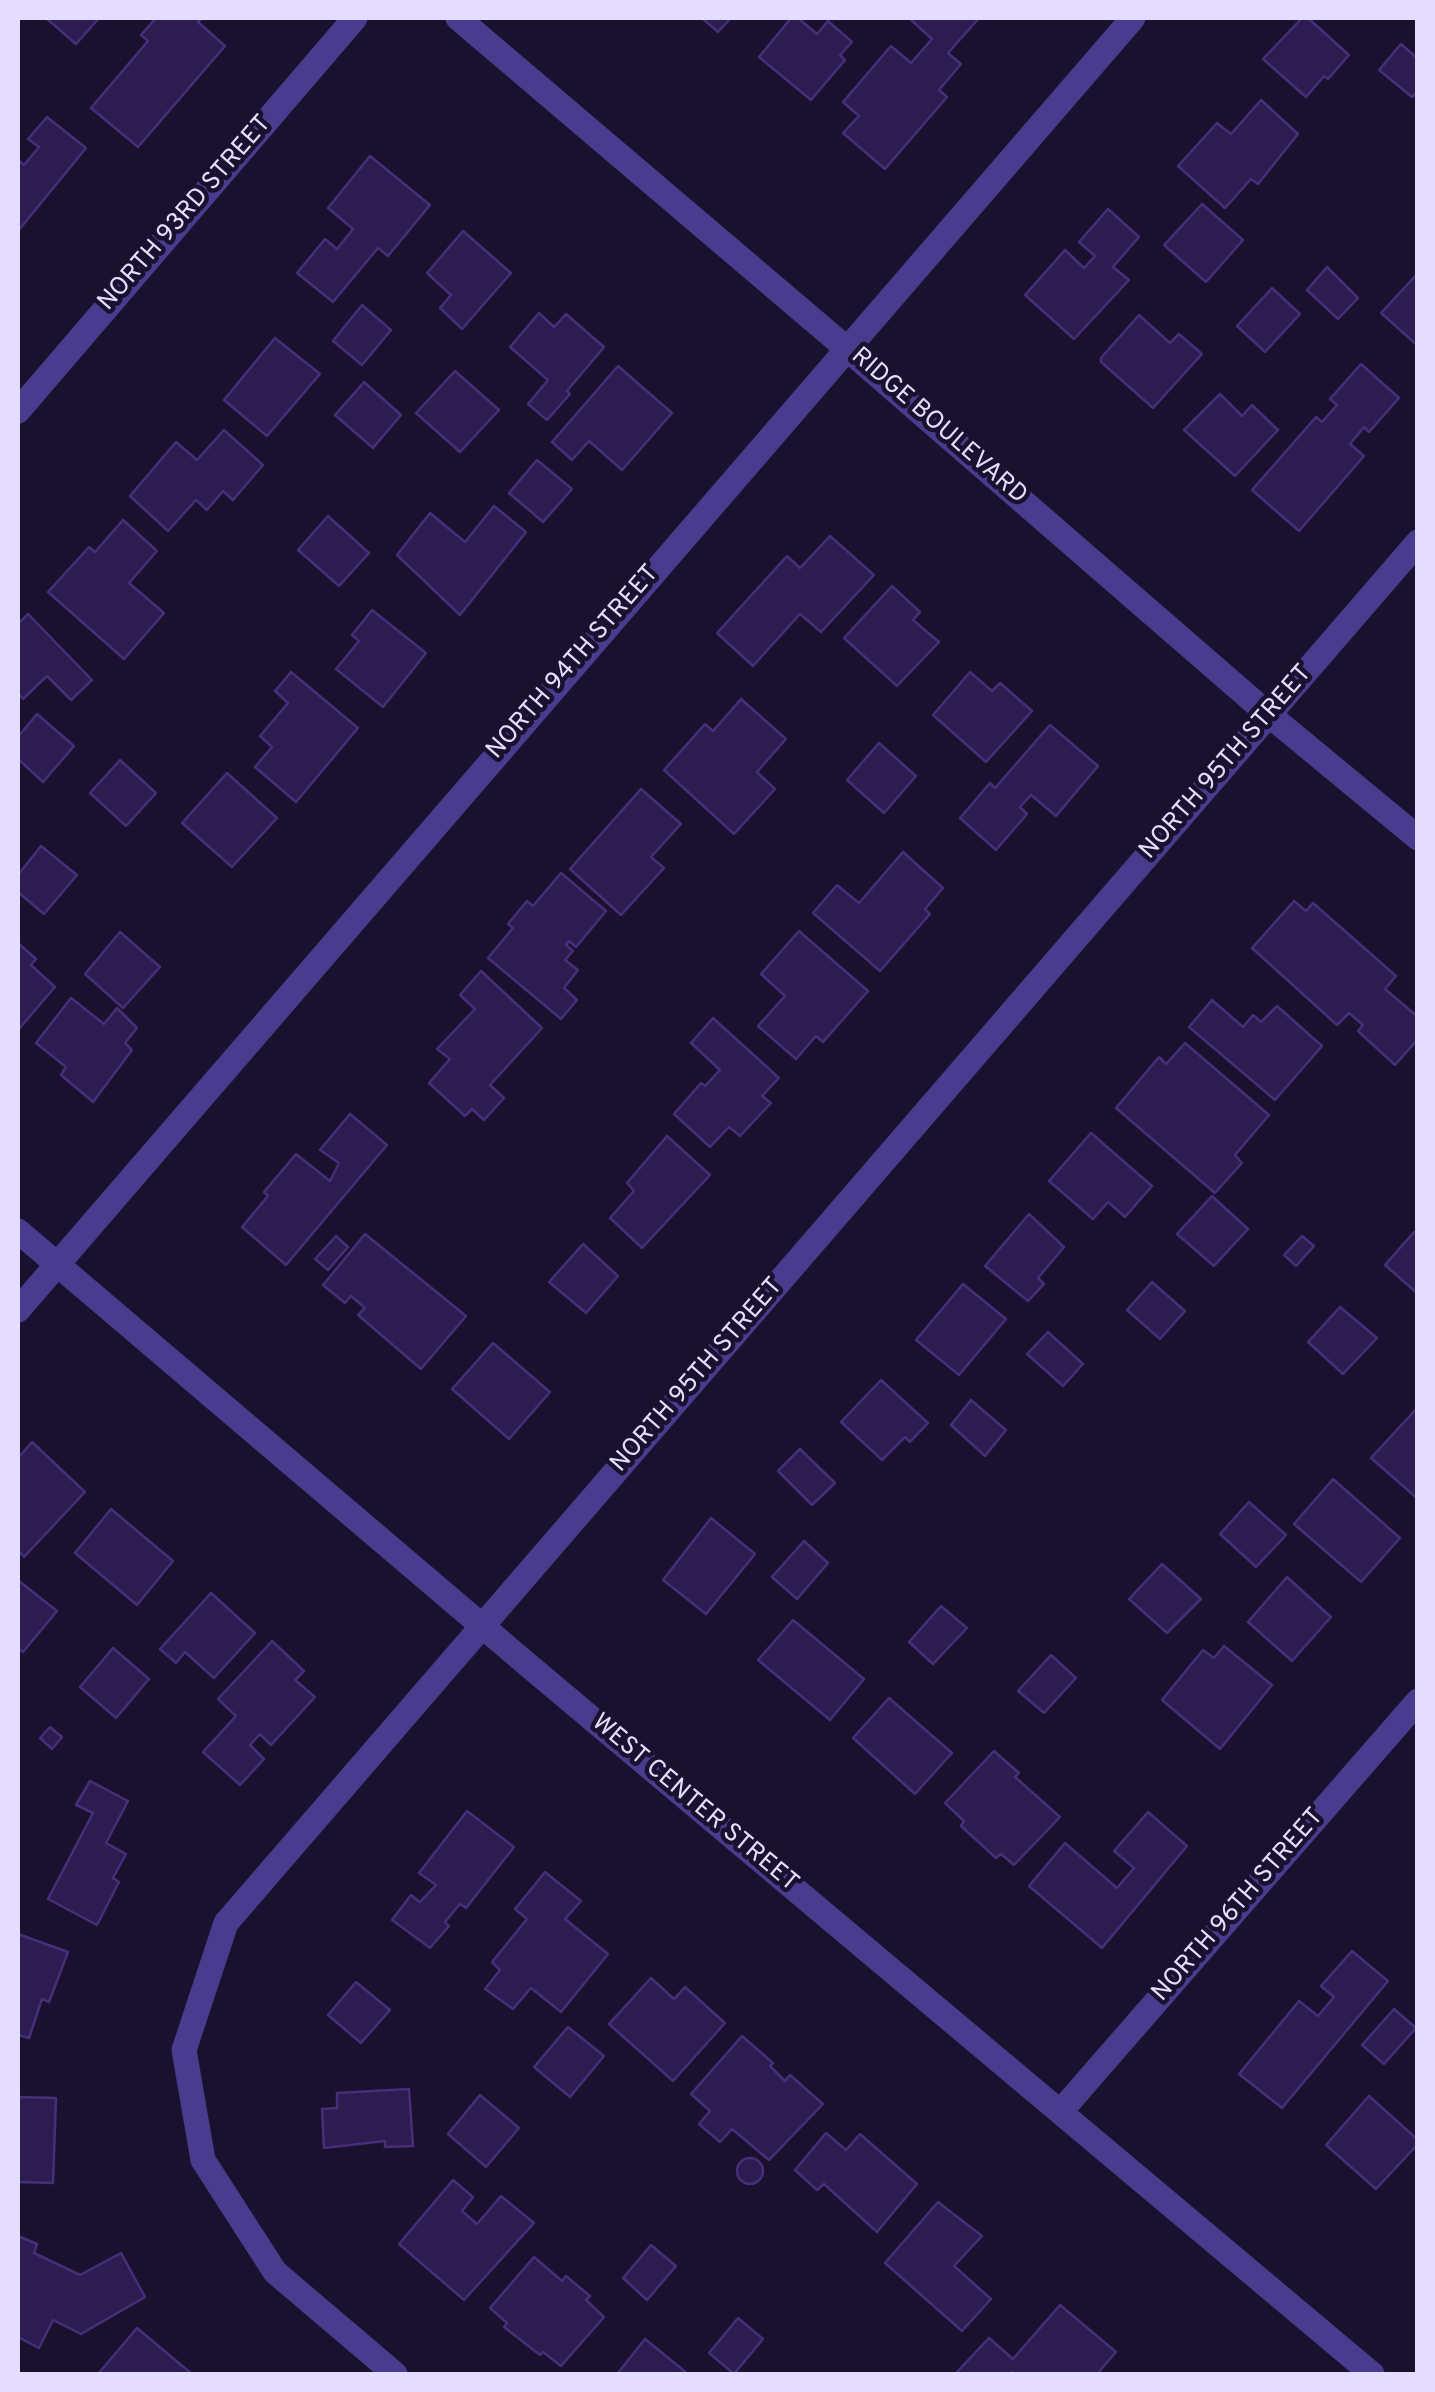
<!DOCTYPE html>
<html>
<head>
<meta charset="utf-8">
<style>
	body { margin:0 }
	#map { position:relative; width:1435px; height:2392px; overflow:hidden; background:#19112d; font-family:Overpass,sans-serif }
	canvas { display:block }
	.frame { position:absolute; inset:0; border:20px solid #e5ddff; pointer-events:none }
</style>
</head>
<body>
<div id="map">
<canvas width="1435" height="2392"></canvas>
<div class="frame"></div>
</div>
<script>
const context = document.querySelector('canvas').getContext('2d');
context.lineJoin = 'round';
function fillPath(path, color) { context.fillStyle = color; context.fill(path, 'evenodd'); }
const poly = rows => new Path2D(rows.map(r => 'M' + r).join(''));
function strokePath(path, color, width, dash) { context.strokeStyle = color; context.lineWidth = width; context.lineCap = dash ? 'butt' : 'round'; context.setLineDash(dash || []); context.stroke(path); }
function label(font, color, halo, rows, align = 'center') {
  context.font = font + ' Overpass,sans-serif'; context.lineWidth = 9; context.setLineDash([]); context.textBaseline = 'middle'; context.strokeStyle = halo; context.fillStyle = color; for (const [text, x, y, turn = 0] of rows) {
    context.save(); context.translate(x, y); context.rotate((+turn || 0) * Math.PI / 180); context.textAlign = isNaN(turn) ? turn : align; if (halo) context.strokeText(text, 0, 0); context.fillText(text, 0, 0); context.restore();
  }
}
const building = poly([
	[46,18,99,18,76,44,46,18],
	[156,18,202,18,198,22,225,46,138,147,91,108,148,41,141,35,156,18],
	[702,18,731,18,718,32,702,18],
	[791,18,798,18,817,34,828,21,852,42,840,55,845,60,811,100,759,57,791,18],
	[909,18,979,18,948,53,961,64,939,90,947,97,885,169,843,133,859,116,843,102,891,46,911,63,932,39,909,18],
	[1302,18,1308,18,1349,55,1328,79,1324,76,1306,97,1263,59,1302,18],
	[1401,44,1418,59,1418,91,1412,97,1379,70,1401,44],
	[1261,100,1298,134,1258,184,1251,179,1225,208,1178,166,1217,123,1231,134,1261,100],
	[47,117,86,148,18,231,18,160,24,165,39,147,28,139,47,117],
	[370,156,430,205,388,256,378,248,333,302,297,273,325,239,337,249,353,229,328,208,370,156],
	[1202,204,1243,240,1206,282,1164,245,1202,204],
	[1108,209,1139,237,1113,267,1129,280,1074,339,1025,295,1065,250,1084,268,1095,256,1079,242,1108,209],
	[463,231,511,273,462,329,440,308,451,295,427,273,463,231],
	[1327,267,1358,298,1338,319,1307,290,1327,267],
	[1418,273,1418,346,1381,313,1418,273],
	[1272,288,1300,314,1265,352,1237,326,1272,288],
	[362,305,391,330,362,365,333,341,362,305],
	[539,313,554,327,566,314,604,347,567,391,570,394,547,420,528,404,548,380,510,347,539,313],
	[1139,315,1170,343,1179,334,1202,354,1153,408,1101,362,1101,358,1139,315],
	[275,338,320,374,267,436,224,400,275,338],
	[1361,364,1399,398,1369,432,1364,427,1350,444,1364,456,1299,531,1252,490,1316,417,1322,422,1337,405,1330,399,1361,364],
	[618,366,672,413,622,470,589,441,572,460,552,442,618,366],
	[455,371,499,410,460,452,416,413,455,371],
	[364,382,401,415,373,448,335,415,364,382],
	[1220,394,1242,416,1252,405,1278,430,1235,476,1184,430,1220,394],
	[224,430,263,465,233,500,223,491,207,510,196,500,168,531,130,496,176,442,197,460,224,430],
	[537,460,572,489,543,522,509,493,537,460],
	[494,506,526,532,460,615,397,555,430,513,465,542,494,506],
	[328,516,369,553,339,586,298,550,328,516],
	[123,520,157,551,129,583,164,613,124,659,48,592,89,547,95,552,123,520],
	[830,536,874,575,821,632,800,614,753,666,717,633,787,556,800,568,830,536],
	[892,586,920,612,913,620,939,642,897,686,844,638,892,586],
	[372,610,426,653,383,707,336,669,359,641,352,635,372,610],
	[28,614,92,680,71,700,47,676,23,699,18,693,18,624,28,614],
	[291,672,358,728,296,802,255,767,272,747,260,736,288,703,275,691,291,672],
	[970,672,992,691,1000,683,1032,711,986,762,933,715,970,672],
	[741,699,786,739,757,772,775,789,734,834,664,770,705,724,713,731,741,699],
	[37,714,74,746,43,782,18,759,18,737,37,714],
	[1050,725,1098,766,1056,816,1031,795,1020,807,1027,814,996,850,960,818,990,783,995,788,1050,725],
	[879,743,916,776,884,813,847,780,879,743],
	[120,760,156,793,126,826,90,793,120,760],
	[227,773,277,818,232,867,182,823,227,773],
	[641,789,681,824,651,857,664,868,621,915,570,869,641,789],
	[41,846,77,875,44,914,18,892,18,875,41,846],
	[903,852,943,888,925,909,930,914,880,971,813,913,837,885,859,903,903,852],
	[561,873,606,911,576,947,569,941,566,945,573,951,565,960,578,970,564,988,577,1000,561,1019,488,958,513,928,508,924,527,901,533,906,561,873],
	[1294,901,1306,911,1313,903,1396,976,1385,989,1418,1017,1418,1039,1395,1065,1358,1031,1363,1025,1349,1013,1337,1025,1252,948,1294,901],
	[799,931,868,991,823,1042,816,1036,796,1059,758,1026,785,996,761,974,799,931],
	[120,932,160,967,123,1008,85,974,120,932],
	[18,943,36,959,31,965,55,987,18,1030,18,943],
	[481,971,542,1028,490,1085,504,1098,484,1120,472,1109,465,1116,429,1083,450,1059,437,1049,475,1009,460,995,481,971],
	[71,998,104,1024,117,1008,137,1028,125,1043,132,1050,93,1102,61,1075,66,1067,36,1043,71,998],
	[1212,1000,1243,1027,1253,1015,1261,1022,1277,1006,1322,1046,1275,1100,1189,1027,1212,1000],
	[713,1018,779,1078,762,1096,771,1103,740,1136,729,1127,710,1147,674,1114,701,1083,705,1086,720,1070,691,1043,713,1018],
	[1185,1043,1269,1115,1235,1155,1242,1163,1215,1193,1116,1108,1159,1057,1166,1064,1185,1043],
	[350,1114,387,1145,286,1265,242,1227,268,1196,264,1192,296,1154,330,1181,339,1163,320,1150,350,1114],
	[1091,1133,1152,1186,1125,1217,1108,1202,1093,1219,1049,1181,1091,1133],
	[667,1136,710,1175,642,1248,610,1218,634,1191,627,1183,667,1136],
	[1212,1196,1248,1229,1214,1266,1177,1234,1212,1196],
	[1029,1214,1064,1247,1038,1278,1044,1284,1028,1301,985,1266,1029,1214],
	[1414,1232,1418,1235,1418,1294,1385,1265,1414,1232],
	[365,1234,466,1316,421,1369,358,1315,365,1308,351,1296,345,1303,323,1285,365,1234],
	[336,1236,348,1247,328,1270,315,1259,336,1236],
	[1302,1236,1314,1246,1296,1266,1284,1255,1302,1236],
	[583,1244,618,1276,586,1313,549,1282,583,1244],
	[1152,1282,1185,1311,1160,1339,1127,1310,1152,1282],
	[963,1284,1006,1319,959,1375,916,1340,963,1284],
	[1340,1307,1377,1338,1343,1374,1308,1342,1340,1307],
	[1048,1332,1083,1364,1063,1386,1027,1354,1048,1332],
	[493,1343,550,1392,509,1439,452,1389,493,1343],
	[881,1380,928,1423,910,1442,905,1437,882,1460,841,1422,881,1380],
	[971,1400,1006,1430,985,1456,951,1425,971,1400],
	[1418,1407,1418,1499,1371,1458,1418,1407],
	[32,1442,85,1492,24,1557,18,1550,18,1458,32,1442],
	[800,1449,835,1483,812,1505,778,1471,800,1449],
	[1333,1479,1400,1538,1361,1582,1294,1524,1333,1479],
	[1249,1502,1286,1535,1256,1567,1220,1534,1249,1502],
	[111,1509,173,1561,137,1605,75,1553,111,1509],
	[711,1518,755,1554,706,1614,663,1580,711,1518],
	[804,1541,828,1563,797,1599,772,1577,804,1541],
	[1162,1564,1201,1599,1167,1633,1129,1599,1162,1564],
	[1287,1577,1331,1617,1292,1661,1248,1622,1287,1577],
	[19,1581,57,1611,23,1652,18,1648,18,1583,19,1581],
	[211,1593,255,1633,214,1678,185,1652,176,1663,160,1649,211,1593],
	[941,1606,967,1628,933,1664,909,1642,941,1606],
	[793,1620,864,1679,830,1720,758,1660,793,1620],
	[272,1641,304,1671,295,1680,315,1697,271,1745,260,1734,250,1745,264,1759,240,1785,203,1752,236,1716,218,1699,272,1641],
	[1224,1646,1272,1685,1220,1749,1162,1700,1203,1650,1214,1658,1224,1646],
	[113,1648,149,1679,116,1718,80,1687,113,1648],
	[1051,1655,1076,1678,1044,1713,1018,1691,1051,1655],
	[889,1698,952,1753,915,1794,853,1738,889,1698],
	[50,1727,62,1737,52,1749,40,1738,50,1727],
	[994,1751,1019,1773,1015,1777,1060,1817,1014,1865,1001,1854,996,1858,961,1826,964,1821,945,1803,994,1751],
	[90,1781,128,1801,106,1843,126,1854,113,1878,119,1882,97,1925,48,1899,93,1813,76,1805,90,1781],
	[467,1811,514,1847,466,1908,460,1904,445,1922,449,1926,430,1948,392,1920,411,1895,420,1902,436,1885,419,1873,467,1811],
	[1148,1812,1187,1846,1102,1948,1029,1886,1065,1843,1117,1888,1134,1868,1114,1851,1148,1812],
	[545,1872,581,1901,565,1919,608,1954,561,2012,531,1988,513,2009,485,1989,500,1970,492,1962,527,1919,515,1909,545,1872],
	[18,1934,68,1952,49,2002,42,1999,29,2038,18,2035,18,1934],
	[1352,1951,1388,1981,1282,2108,1239,2074,1299,2001,1318,2016,1334,1997,1321,1986,1352,1951],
	[651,1978,674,1999,685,1987,725,2023,673,2081,609,2024,651,1978],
	[356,1982,390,2010,361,2043,328,2015,356,1982],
	[1394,2009,1416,2028,1384,2064,1362,2045,1394,2009],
	[568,2027,604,2056,570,2097,534,2067,568,2027],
	[742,2036,773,2063,770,2066,785,2081,790,2075,823,2104,769,2160,732,2129,720,2142,699,2124,710,2111,691,2094,742,2036],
	[409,2089,413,2146,385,2147,385,2141,324,2148,322,2109,337,2108,337,2093,409,2089],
	[480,2095,519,2128,486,2167,448,2134,480,2095],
	[1369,2096,1418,2140,1418,2144,1376,2189,1326,2145,1369,2096],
	[18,2097,56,2098,53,2183,18,2182,18,2097],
	[826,2133,846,2150,860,2134,917,2184,877,2232,824,2184,817,2190,795,2170,826,2133],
	'737 2171a13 13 0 1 1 26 0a13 13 0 1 1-26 0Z',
	[453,2180,473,2197,462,2211,477,2224,501,2196,534,2223,464,2300,399,2244,453,2180],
	[938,2202,982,2236,954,2266,991,2299,962,2331,885,2263,938,2202],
	[18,2236,37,2244,34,2253,80,2275,121,2253,145,2297,81,2334,53,2320,39,2348,18,2337,18,2236],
	[651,2245,676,2266,647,2300,623,2278,651,2245],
	[534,2257,562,2281,566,2276,590,2296,586,2300,604,2317,561,2366,543,2352,540,2355,504,2327,507,2323,490,2308,534,2257],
	[1060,2305,1116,2352,1097,2374,1016,2374,1013,2372,1010,2374,955,2374,989,2338,1013,2359,1060,2305],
	[738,2318,763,2339,734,2374,709,2353,738,2318],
	[137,2328,192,2374,98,2374,137,2328],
	[645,2339,688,2374,617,2374,645,2339]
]);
fillPath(building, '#2d1c4f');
strokePath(building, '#472e7b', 2.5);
strokePath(poly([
	[458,18,846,348,1268,714,1418,838],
	[18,411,355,18],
	[18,1231,528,1665,1372,2374],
	[18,1310,1133,18],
	[1061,2111,1418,1701],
	[395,2374,275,2272,203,2160,184,2050,226,1923,1418,542]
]), '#493b8d', 25);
label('25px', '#e5ddff', '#19112d', [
	["NORTH 93RD STREET",186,214,-49],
	["RIDGE BOULEVARD",938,427,41],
	["NORTH 94TH STREET",574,663,-49],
	["NORTH 95TH STREET",1227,763,-49],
	["NORTH 95TH STREET",698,1376,-49],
	["WEST CENTER STREET",694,1804,40],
	["NORTH 96TH STREET",1239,1906,-49]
]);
</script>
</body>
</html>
